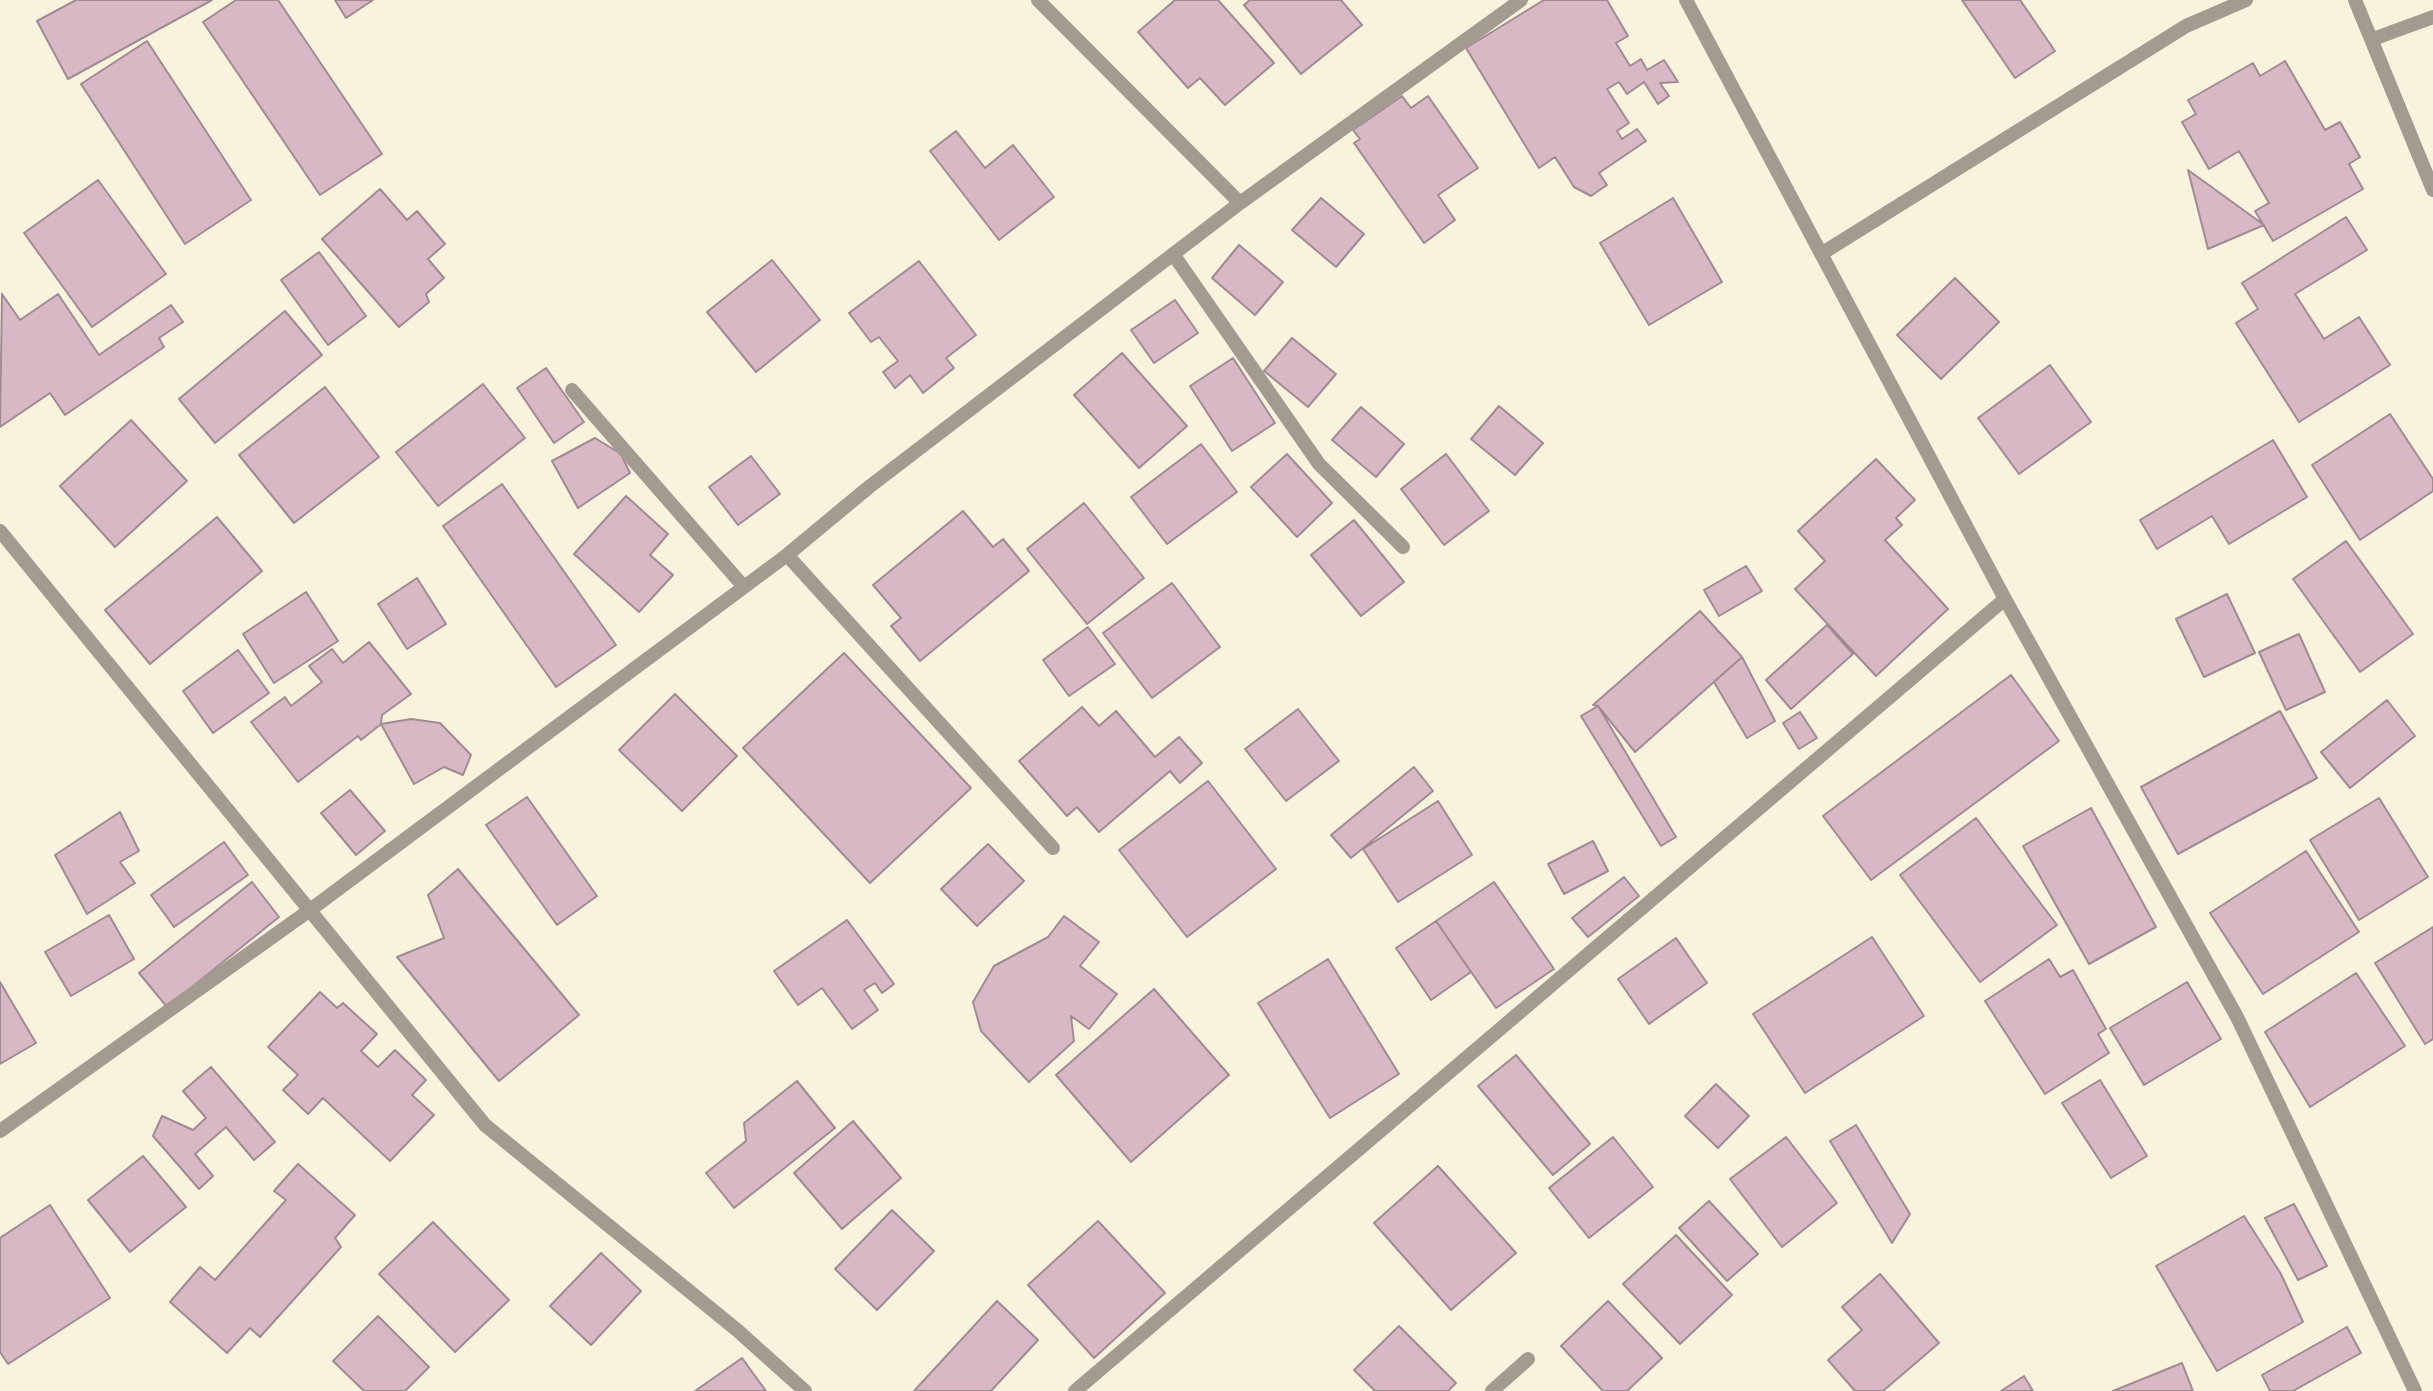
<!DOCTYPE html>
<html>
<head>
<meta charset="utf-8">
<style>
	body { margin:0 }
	canvas { display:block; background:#f9f3de }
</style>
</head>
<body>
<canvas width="2433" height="1391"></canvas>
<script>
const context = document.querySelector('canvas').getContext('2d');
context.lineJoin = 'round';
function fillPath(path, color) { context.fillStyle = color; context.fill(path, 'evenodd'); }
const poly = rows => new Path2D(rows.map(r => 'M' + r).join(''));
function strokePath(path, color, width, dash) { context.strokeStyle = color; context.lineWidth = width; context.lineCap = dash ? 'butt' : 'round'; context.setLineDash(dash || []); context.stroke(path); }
const building = poly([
	[76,0,212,0,68,79,37,21,76,0],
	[236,0,278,0,382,154,320,195,203,22,236,0],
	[335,0,373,0,346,18,335,0],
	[1175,0,1218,0,1274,63,1225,105,1200,78,1188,88,1138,32,1175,0],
	[1250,0,1341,0,1362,25,1301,74,1244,5,1250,0],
	[1544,0,1607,0,1628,36,1616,43,1630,66,1641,59,1647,70,1664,60,1678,82,1660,83,1669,96,1658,104,1644,82,1627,94,1619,82,1607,89,1629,123,1617,131,1622,139,1637,129,1646,141,1599,173,1607,185,1591,196,1574,187,1555,157,1539,168,1466,48,1544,0],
	[1962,0,2020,0,2055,51,2015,78,1962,0],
	[147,41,251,200,185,244,81,84,147,41],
	[2285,61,2325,130,2340,122,2360,157,2349,164,2363,189,2273,241,2255,211,2269,203,2239,151,2209,169,2182,122,2196,114,2188,100,2253,63,2260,76,2285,61],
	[1402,96,1411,108,1428,96,1478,168,1438,195,1455,220,1424,243,1354,143,1360,139,1353,130,1402,96],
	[956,131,985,168,1013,145,1054,197,999,240,930,151,956,131],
	[2188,170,2264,225,2208,249,2188,170],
	[98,180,166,274,92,327,24,233,98,180],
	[380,189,407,220,417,211,445,244,428,259,444,278,426,294,429,302,399,327,322,239,380,189],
	[1321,198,1364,234,1336,267,1292,230,1321,198],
	[1673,198,1722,282,1649,325,1600,243,1673,198],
	[2346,217,2367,250,2295,294,2324,339,2359,317,2390,365,2299,422,2236,323,2258,309,2242,283,2346,217],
	[1239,245,1283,282,1255,315,1212,278,1239,245],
	[319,252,366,316,328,345,281,280,319,252],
	[772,260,820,320,756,372,707,312,772,260],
	[919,261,976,335,946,358,954,368,923,393,910,375,895,388,883,372,898,361,879,337,871,342,849,313,919,261],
	[1955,278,1999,322,1941,379,1897,335,1955,278],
	[2,294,20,320,58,294,99,355,171,305,183,322,159,338,164,347,65,415,50,393,0,427,2,294],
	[1175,300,1198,333,1154,363,1131,330,1175,300],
	[285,311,322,355,215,443,179,399,285,311],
	[1292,338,1336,374,1308,407,1264,371,1292,338],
	[1122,353,1187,426,1139,468,1074,395,1122,353],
	[1233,358,1275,423,1232,451,1190,386,1233,358],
	[2050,365,2091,422,2019,474,1978,418,2050,365],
	[546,368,584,422,554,443,517,388,546,368],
	[483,384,525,438,438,506,396,452,483,384],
	[325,387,379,457,294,523,239,455,325,387],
	[1499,406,1543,443,1515,475,1471,439,1499,406],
	[1361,407,1404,444,1376,477,1332,440,1361,407],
	[2390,414,2433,479,2433,491,2360,540,2312,465,2390,414],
	[131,420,187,481,115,547,60,486,131,420],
	[595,438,621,454,630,473,578,508,552,461,595,438],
	[2273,440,2307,497,2229,544,2212,516,2157,549,2140,520,2273,440],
	[1201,444,1237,492,1167,544,1131,497,1201,444],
	[1287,454,1332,503,1297,537,1251,487,1287,454],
	[1446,454,1489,511,1444,545,1401,489,1446,454],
	[751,456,780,494,738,525,709,487,751,456],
	[1876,459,1915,500,1896,518,1902,525,1885,540,1948,609,1876,676,1795,589,1825,561,1798,531,1876,459],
	[502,484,616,645,556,687,443,526,502,484],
	[626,496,668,534,650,555,673,575,639,612,574,554,626,496],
	[1084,503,1144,578,1087,624,1027,549,1084,503],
	[963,511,993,547,1003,539,1029,571,920,661,891,626,901,618,873,585,963,511],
	[217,517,262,571,150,664,105,610,217,517],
	[1354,520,1404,582,1361,616,1311,555,1354,520],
	[2346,541,2413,634,2360,672,2293,579,2346,541],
	[1746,566,1762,591,1719,616,1704,590,1746,566],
	[417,578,446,624,407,649,378,604,417,578],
	[1172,583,1220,647,1152,698,1103,633,1172,583],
	[306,592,338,641,274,683,243,634,306,592],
	[2227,594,2255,653,2204,677,2176,619,2227,594],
	[1700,611,1742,657,1635,752,1598,706,1593,705,1700,611],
	[1827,625,1853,654,1791,709,1766,680,1827,625],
	[1088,627,1115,664,1069,696,1043,660,1088,627],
	[2299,634,2325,692,2286,710,2259,652,2299,634],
	[369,642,411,694,382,715,381,724,361,740,358,736,298,782,251,722,285,697,291,706,322,682,309,666,332,649,343,663,369,642],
	[238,650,269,693,213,733,183,691,238,650],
	[844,653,971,788,870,883,743,748,844,653],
	[1742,657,1775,721,1747,738,1714,682,1742,657],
	[2011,675,2059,741,1871,880,1823,816,2011,675],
	[675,694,737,756,682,811,619,750,675,694],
	[2387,700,2415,736,2350,788,2321,752,2387,700],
	[1598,706,1676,837,1661,846,1581,716,1598,706],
	[1082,707,1099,726,1116,711,1155,757,1179,737,1202,763,1180,783,1170,771,1099,832,1077,807,1067,816,1019,761,1082,707],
	[1298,709,1339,761,1286,801,1245,749,1298,709],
	[2280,711,2317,778,2178,854,2141,787,2280,711],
	[1800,712,1817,738,1799,749,1783,723,1800,712],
	[411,719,440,723,471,755,463,775,444,767,414,784,381,724,411,719],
	[1414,767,1433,791,1351,858,1331,835,1414,767],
	[1208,781,1276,869,1187,937,1119,850,1208,781],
	[350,790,385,831,356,855,321,813,350,790],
	[527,797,597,896,557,925,486,825,527,797],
	[2379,798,2428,877,2359,920,2310,840,2379,798],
	[1438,801,1472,855,1398,902,1363,849,1438,801],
	[2091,808,2156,927,2089,964,2023,846,2091,808],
	[120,812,139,851,120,862,135,883,87,914,55,855,120,812],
	[1976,818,2057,925,1980,982,1900,875,1976,818],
	[1593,841,1608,871,1564,894,1548,864,1593,841],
	[224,842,248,875,174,927,151,895,224,842],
	[988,844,1024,881,977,926,941,889,988,844],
	[2306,851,2359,932,2263,994,2210,913,2306,851],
	[458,869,579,1015,499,1081,397,957,444,938,428,895,458,869],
	[1624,877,1639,896,1588,937,1572,918,1624,877],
	[252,882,279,917,167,1007,139,973,252,882],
	[1494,882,1554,969,1496,1008,1436,921,1494,882],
	[109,915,134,959,71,996,45,952,109,915],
	[1064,916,1099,942,1080,966,1117,994,1089,1029,1071,1016,1074,1041,1029,1082,981,1031,973,1002,994,966,1048,937,1064,916],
	[847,920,894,984,882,993,875,983,864,990,878,1010,852,1029,822,988,798,1005,774,971,847,920],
	[1436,921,1471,972,1431,1000,1396,948,1436,921],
	[2433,927,2433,1039,2425,1044,2375,963,2433,927],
	[1872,937,1924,1016,1805,1093,1753,1014,1872,937],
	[1676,938,1707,983,1649,1024,1618,979,1676,938],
	[1328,959,1399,1074,1330,1118,1258,1003,1328,959],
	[2049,959,2060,977,2073,970,2106,1029,2098,1034,2109,1053,2045,1094,1985,1001,2049,959],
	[2356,973,2405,1046,2310,1107,2265,1032,2356,973],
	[0,982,36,1043,0,1064,0,982],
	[2187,982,2221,1039,2144,1085,2110,1028,2187,982],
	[1154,989,1229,1075,1131,1162,1056,1075,1154,989],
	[320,992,337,1008,343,1003,377,1034,361,1051,378,1067,395,1050,426,1080,412,1095,434,1115,390,1161,323,1098,308,1114,283,1090,298,1075,268,1047,320,992],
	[1516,1055,1590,1144,1553,1175,1478,1086,1516,1055],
	[211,1067,275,1142,254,1160,226,1127,195,1154,213,1176,199,1189,153,1136,162,1116,193,1130,206,1118,183,1091,211,1067],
	[2100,1080,2147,1156,2111,1178,2062,1103,2100,1080],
	[797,1081,835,1128,734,1208,706,1173,746,1141,744,1123,797,1081],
	[1716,1084,1749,1116,1718,1148,1685,1116,1716,1084],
	[853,1121,901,1178,842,1229,794,1173,853,1121],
	[1856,1125,1910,1214,1892,1243,1830,1141,1856,1125],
	[1613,1137,1653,1187,1589,1238,1549,1188,1613,1137],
	[1786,1137,1837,1203,1782,1247,1730,1179,1786,1137],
	[143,1156,186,1207,130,1252,88,1200,143,1156],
	[298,1164,355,1215,335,1238,341,1247,260,1337,250,1328,227,1353,170,1302,200,1267,215,1280,286,1200,274,1191,298,1164],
	[1438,1166,1516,1253,1451,1310,1374,1223,1438,1166],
	[1709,1201,1758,1254,1727,1281,1679,1228,1709,1201],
	[2294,1204,2327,1266,2298,1280,2265,1218,2294,1204],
	[50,1205,110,1298,8,1364,0,1352,0,1238,50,1205],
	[892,1210,934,1251,877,1310,835,1269,892,1210],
	[2244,1216,2281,1274,2303,1322,2217,1371,2156,1266,2244,1216],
	[1098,1221,1165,1293,1094,1358,1028,1285,1098,1221],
	[433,1222,509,1300,455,1352,379,1274,433,1222],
	[1676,1235,1732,1295,1680,1344,1623,1284,1676,1235],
	[601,1253,641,1291,591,1345,550,1306,601,1253],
	[1880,1274,1939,1343,1883,1391,1855,1391,1828,1360,1862,1330,1842,1307,1880,1274],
	[997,1301,1038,1340,991,1391,914,1391,997,1301],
	[1608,1301,1662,1358,1627,1391,1603,1391,1561,1346,1608,1301],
	[378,1316,429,1367,405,1391,364,1391,333,1361,378,1316],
	[1399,1326,1456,1383,1448,1391,1375,1391,1354,1370,1399,1326],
	[2347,1327,2361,1353,2293,1391,2270,1391,2262,1375,2347,1327],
	[742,1358,766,1391,695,1391,742,1358],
	[2182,1363,2193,1391,2113,1391,2182,1363],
	[2024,1376,2033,1391,2001,1391,2024,1376]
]);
fillPath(building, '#d8b8c5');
strokePath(building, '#a08b94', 2);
strokePath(poly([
	[1038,0,1240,203],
	[1686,0,2005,599,2237,1017,2415,1391],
	[2355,0,2433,190],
	[2373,39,2433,17],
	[1173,254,1319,464,1403,547],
	[1821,254,2186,26,2246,0],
	[572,390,744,587],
	[0,531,485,1125,737,1330,805,1391],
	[787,555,1053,848],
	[0,1131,310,910,787,555,869,487,1240,203,1521,0],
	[1075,1391,2005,599],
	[1492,1391,1528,1359]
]), '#a49b90', 14);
</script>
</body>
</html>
